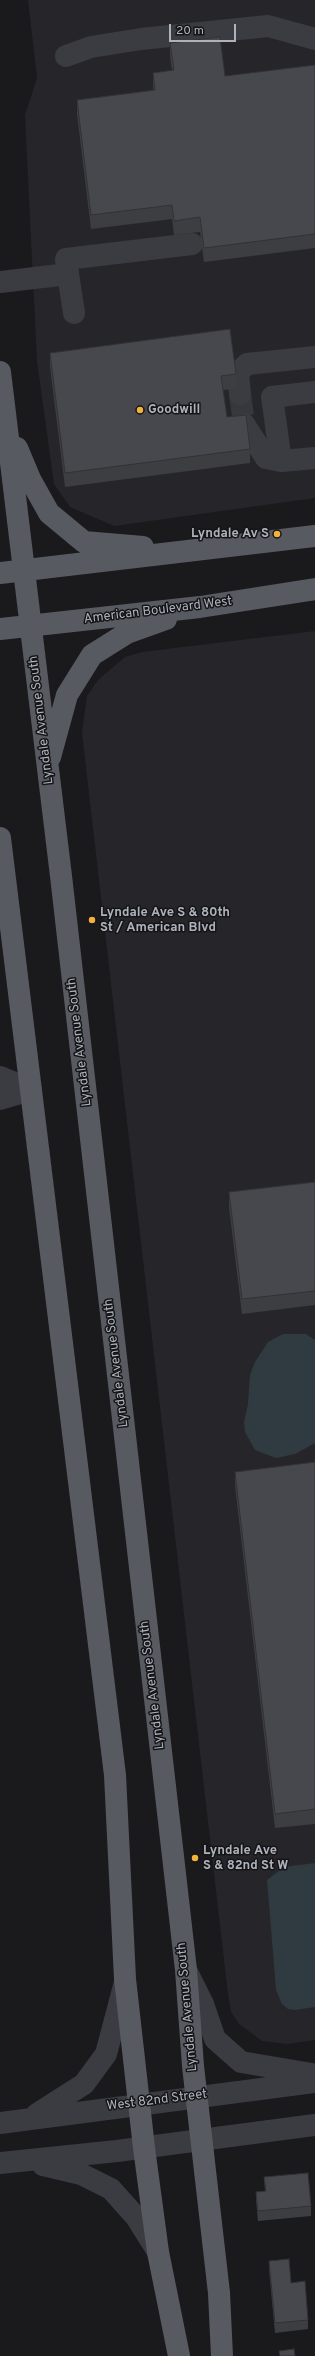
<!DOCTYPE html>
<html>
<head>
<meta charset="utf-8">
<style>
	body { margin:0 }
	#map { position:relative; width:315px; height:2356px; overflow:hidden; background:#1a1a1d; font-family:Overpass,sans-serif }
	canvas { display:block }
	.scale { position:absolute; left:169px; top:24px; width:67px; height:18px; box-sizing:border-box; border:2px solid #adb2bc; border-top:0; padding-left:5px; font-size:12px; line-height:14px; white-space:nowrap; color:#adb2bc; -webkit-text-stroke:3px #151518; paint-order:stroke }
</style>
</head>
<body>
<div id="map">
<canvas width="315" height="2356"></canvas>
<div class="scale">20 m</div>
</div>
<script>
const context = document.querySelector('canvas').getContext('2d');
context.lineJoin = 'round';
function fillPath(path, color) { context.fillStyle = color; context.fill(path, 'evenodd'); }
const poly = rows => new Path2D(rows.map(r => 'M' + r).join(''));
function strokePath(path, color, width, dash) { context.strokeStyle = color; context.lineWidth = width; context.lineCap = dash ? 'butt' : 'round'; context.setLineDash(dash || []); context.stroke(path); }
function label(font, color, halo, rows, align = 'center') {
  context.font = font + ' Overpass,sans-serif'; context.lineWidth = 3; context.setLineDash([]); context.textBaseline = 'middle'; context.strokeStyle = halo; context.fillStyle = color; for (const [text, x, y, turn = 0] of rows) {
    context.save(); context.translate(x, y); context.rotate((+turn || 0) * Math.PI / 180); context.textAlign = isNaN(turn) ? turn : align; if (halo) context.strokeText(text, 0, 0); context.fillText(text, 0, 0); context.restore();
  }
}
fillPath(poly([
	[28,0,315,0,315,498,114,526,70,507,54,484,37,361,25,115,37,78],
	[315,631,315,2040,287,2044,262,2041,239,2024,231,2012,228,1994,82,733,87,696,98,680,125,657,142,652]
]), '#26262a');
fillPath(poly([
	[283,1334,306,1334,315,1340,315,1443,295,1454,276,1458,255,1450,245,1432,244,1422,248,1404,250,1375,255,1362,268,1342],
	[315,1863,315,2007,295,2010,288,2009,282,2004,276,1990,267,1880,284,1867]
]), '#303a41');
strokePath(poly([
	[240,394,244,424]
]), '#37383d', 22, [22, 11]);
strokePath(poly([
	[66,56,91,47,141,39,268,26,315,39],
	[68,274,66,259,192,244],
	[0,282,68,274,74,313],
	[240,394,238,373,247,364,315,357],
	[244,424,266,458,281,461,315,458],
	[281,461,272,397,315,392],
	[0,1077,31,1090,0,1099],
	[186,1970,203,2004,215,2039,241,2062,312,2074],
	[37,2114,84,2084,106,2054,125,1982],
	[0,2123,315,2082],
	[0,2163,117,2151,315,2125],
	[43,2165,81,2174,111,2189,136,2217,158,2252]
]), '#3b3c42', 22);
strokePath(poly([
	[0,372,61,876,186,1970,193,2066,219,2293,222,2356],
	[17,448,30,479,49,513,84,542,143,547],
	[0,573,315,536],
	[0,629,200,607,315,589],
	[50,757,67,695,92,655,127,633,166,619],
	[0,838,115,1775,125,1979,144,2148,158,2252,179,2356]
]), '#575a61', 22);
fillPath(poly([
	[170,43,225,76,315,65,315,248,204,262,200,232,174,235,172,219,91,229,77,114,77,100,153,91,153,73,172,70,170,57],
	[50,353,236,374,236,389,223,390,227,417,250,449,250,463,65,487,50,367],
	[315,1182,315,1305,242,1314,229,1207,229,1192],
	[315,1462,315,1824,275,1828,235,1486,235,1472],
	[264,2177,311,2206,311,2216,258,2221,256,2201,256,2192,265,2191],
	[269,2261,291,2283,308,2320,308,2329,275,2333,269,2270]
]), '#3d3e42');
const building = poly([
	[220,37,225,76,315,65,315,234,204,248,200,217,174,221,172,205,91,215,77,100,155,90,153,73,174,70,170,43,220,37],
	[230,329,236,374,221,376,227,417,246,415,250,449,65,473,50,353,230,329],
	[315,1182,315,1291,242,1299,229,1192,315,1182],
	[315,1462,315,1809,275,1814,235,1472,315,1462],
	[308,2173,311,2206,258,2211,256,2192,266,2191,264,2177,308,2173],
	[289,2259,291,2283,305,2281,308,2320,275,2323,269,2261,289,2259],
	[294,2349,295,2356,280,2356,279,2351,294,2349]
]);
fillPath(building, '#47484d');
strokePath(building, '#323236', 1);
for (const [x, y, r, color] of [
	[140,410,4,"#f3b23c"],
	[277,534,4,"#f3b23c"],
	[92,920,4,"#f3b23c"],
	[195,1858,4,"#f3b23c"]
]) { const dot = new Path2D(); dot.arc(x, y, r, 0, 2 * Math.PI); context.fillStyle = color; context.fill(dot); strokePath(dot, '#151518', 1.5); }
label('bold 13px', '#adb2bc', '#151518', [
	["Goodwill",148,410],
	["Lyndale Av S",269,534,"right"],
	["Lyndale Ave S & 80th",100,913],
	["St / American Blvd",100,928],
	["Lyndale Ave",203,1851],
	["S & 82nd St W",203,1866]
], 'left');
label('13px', '#adb2bc', '#151518', [
	["American Boulevard West",158,611,-7],
	["Lyndale Avenue South",42,720,-97],
	["Lyndale Avenue South",80,1042,-97],
	["Lyndale Avenue South",117,1363,-97],
	["Lyndale Avenue South",153,1685,-97],
	["Lyndale Avenue South",188,2007,-95],
	["West 82nd Street",157,2101,-7]
]);
</script>
</body>
</html>
